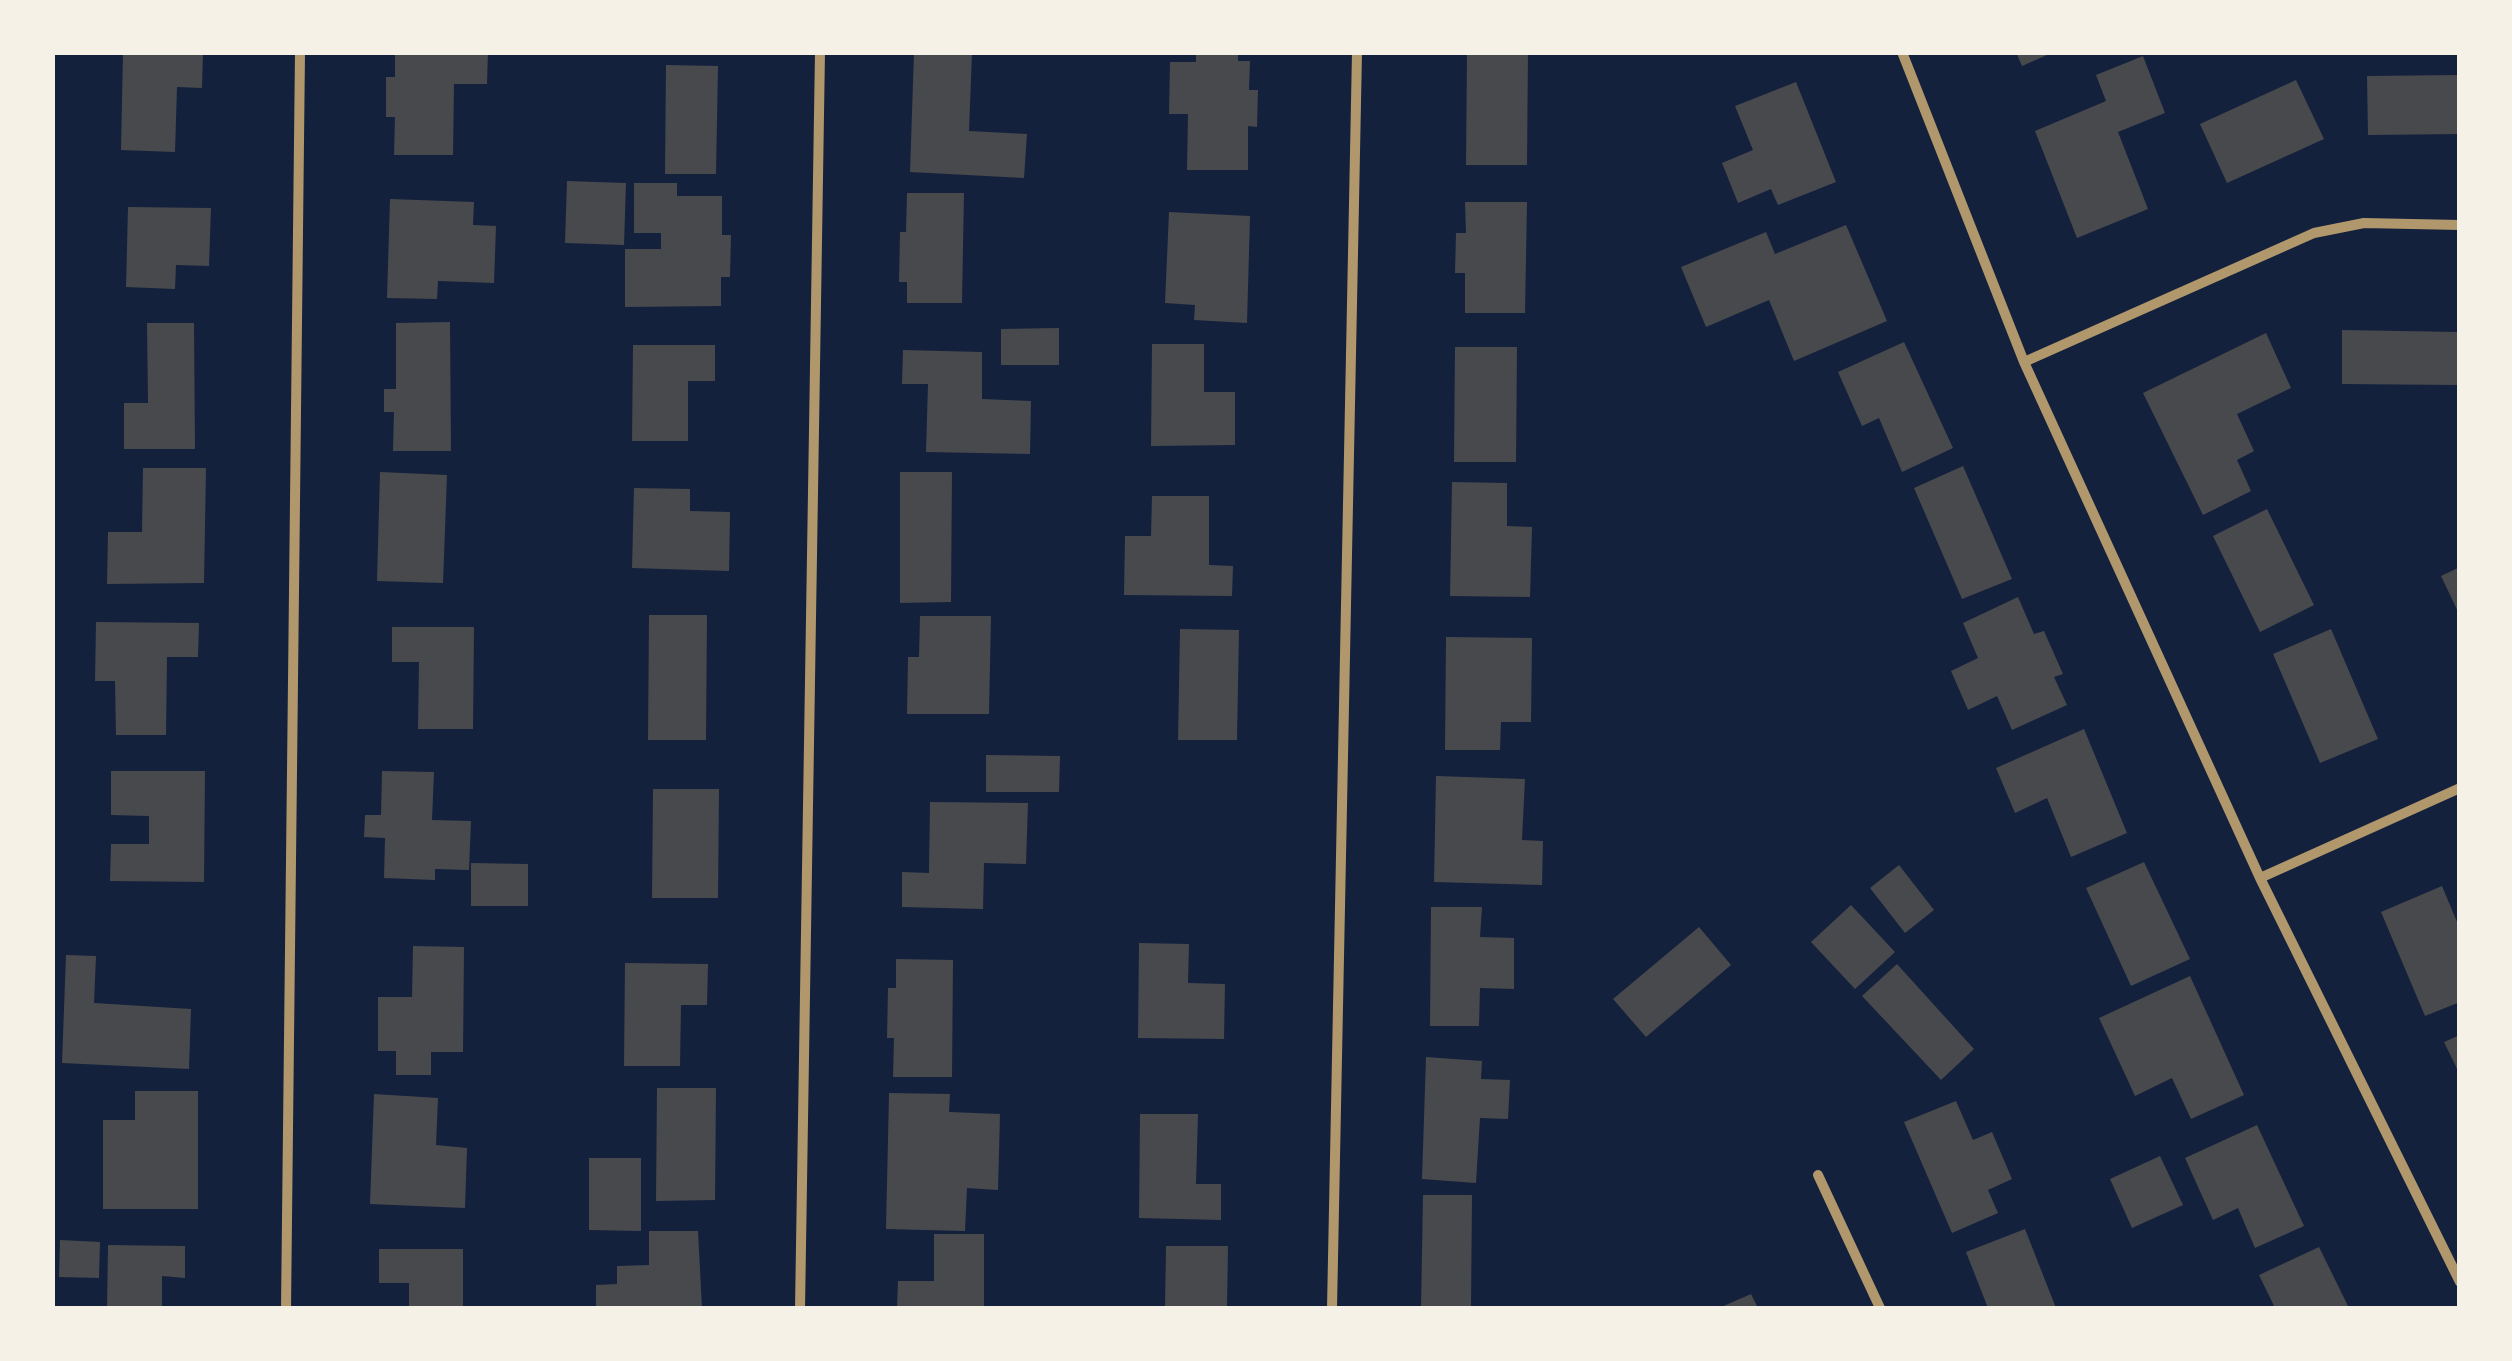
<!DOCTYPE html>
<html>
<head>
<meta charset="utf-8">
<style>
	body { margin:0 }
	#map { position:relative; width:2512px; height:1361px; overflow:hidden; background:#14213d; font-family:Barlow,sans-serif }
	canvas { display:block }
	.frame { position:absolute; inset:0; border:55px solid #f6f1e7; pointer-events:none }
</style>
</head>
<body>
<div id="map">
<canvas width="2512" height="1361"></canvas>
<div class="frame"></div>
</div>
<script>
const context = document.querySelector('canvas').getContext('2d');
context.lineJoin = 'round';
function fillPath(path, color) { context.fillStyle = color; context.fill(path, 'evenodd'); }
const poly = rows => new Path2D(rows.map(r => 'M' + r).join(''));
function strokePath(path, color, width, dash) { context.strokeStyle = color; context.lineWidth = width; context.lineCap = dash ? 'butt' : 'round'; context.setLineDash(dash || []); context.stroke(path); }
fillPath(poly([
	[123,52,203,52,202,88,177,87,175,152,121,150],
	[395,52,488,52,487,84,454,84,453,155,394,155,395,117,386,117,386,77,395,77],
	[914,52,972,52,969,131,1027,134,1024,178,910,172],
	[1196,52,1238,52,1238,61,1250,61,1249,90,1258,90,1257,127,1248,126,1248,170,1187,170,1188,114,1169,114,1170,62,1196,62],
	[1467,52,1528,52,1527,165,1466,165],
	[2016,52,2054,52,2022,66],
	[2143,56,2165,113,2118,132,2148,209,2077,238,2035,131,2106,101,2096,75],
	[666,65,718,66,716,174,665,174],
	[2460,75,2460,134,2368,135,2367,76],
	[2296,80,2324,139,2227,183,2200,124],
	[1796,82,1836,182,1778,205,1771,189,1738,203,1722,163,1753,150,1735,106],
	[567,181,626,183,624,245,565,243],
	[634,183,677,183,677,196,722,196,722,235,731,235,730,277,721,277,721,306,625,307,625,249,661,249,661,233,634,233],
	[907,193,964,193,962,303,907,303,907,282,899,282,900,232,906,232],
	[390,199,474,202,473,225,496,226,494,283,438,281,437,299,387,298],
	[1465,202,1527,202,1525,313,1465,313,1465,273,1455,273,1456,233,1466,233],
	[128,207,211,208,209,266,176,265,175,289,126,287],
	[1169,212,1250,216,1247,323,1194,320,1195,305,1165,303],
	[1846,225,1887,321,1794,361,1769,300,1706,327,1681,267,1766,232,1775,254],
	[450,322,451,451,393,451,394,412,384,412,384,389,396,389,396,323],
	[147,323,194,323,195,449,124,449,124,403,148,403],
	[1059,328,1059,365,1001,365,1001,329],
	[2342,330,2459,332,2459,385,2342,384],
	[2266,333,2291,388,2237,414,2254,451,2237,460,2251,491,2203,515,2143,393],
	[1904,342,1953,448,1902,472,1879,418,1862,426,1838,372],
	[1152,344,1204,344,1204,392,1235,392,1235,445,1151,446],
	[633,345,715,345,715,381,688,381,688,441,632,441],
	[1455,347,1517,347,1516,462,1454,462],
	[903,350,982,352,982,399,1031,401,1030,454,926,452,928,384,902,384],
	[1963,466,2012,579,1962,599,1914,488],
	[143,468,206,468,204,583,107,584,108,532,142,532],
	[380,472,447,475,443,583,377,581],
	[900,472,952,472,951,602,900,603],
	[1452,482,1507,483,1507,526,1532,527,1530,597,1450,596],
	[634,488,690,489,690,511,730,512,729,571,632,568],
	[1152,496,1209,496,1209,565,1233,566,1232,596,1124,595,1125,536,1151,536],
	[2267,509,2314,605,2260,632,2213,536],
	[2460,567,2460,616,2441,576],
	[2018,597,2034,634,2044,631,2063,674,2054,677,2067,705,2012,730,1997,696,1968,710,1951,671,1978,658,1963,623],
	[649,615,707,615,706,740,648,740],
	[920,616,991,616,989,714,907,714,908,657,919,657],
	[96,622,199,623,198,657,167,657,166,735,116,735,115,681,95,681],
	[392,627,474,627,473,729,418,729,419,662,392,662],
	[1180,629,1239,630,1237,740,1178,740],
	[2331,629,2378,739,2320,763,2273,654],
	[1446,637,1532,638,1531,722,1501,722,1500,750,1445,750],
	[2084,729,2127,833,2071,857,2047,798,2015,813,1996,768],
	[986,755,1060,756,1059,792,986,792],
	[111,771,205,771,204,882,110,881,111,844,149,844,149,816,111,815],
	[382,771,434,772,432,820,471,821,469,870,435,869,435,880,384,878,385,838,364,837,365,815,381,815],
	[1436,776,1525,779,1522,840,1543,841,1542,885,1434,882],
	[653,789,719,789,718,898,652,898],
	[930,802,1028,803,1026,864,984,863,983,909,902,907,902,872,929,873],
	[2144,862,2190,959,2131,986,2086,888],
	[471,863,528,864,528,906,471,906],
	[1899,865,1934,910,1905,933,1870,888],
	[2442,886,2460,929,2460,1002,2425,1016,2381,912],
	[1851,905,1895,952,1855,989,1811,942],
	[1431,907,1482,907,1480,937,1514,938,1514,989,1480,988,1479,1026,1430,1026],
	[1699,927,1731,965,1646,1037,1613,999],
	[1139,943,1189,944,1188,983,1225,984,1224,1039,1138,1038],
	[413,946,464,947,463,1052,431,1052,431,1075,396,1075,396,1051,378,1051,378,997,412,997],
	[66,955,96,956,94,1003,191,1009,189,1069,62,1063],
	[896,959,953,960,952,1077,893,1077,894,1038,887,1038,888,988,896,988],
	[625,963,708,964,707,1005,681,1005,680,1066,624,1066],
	[1897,964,1974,1049,1941,1080,1862,996],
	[2190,976,2244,1095,2191,1119,2172,1078,2135,1096,2099,1018],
	[2460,1035,2460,1075,2444,1042],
	[1426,1057,1482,1061,1481,1079,1510,1080,1508,1119,1480,1118,1476,1183,1422,1179],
	[657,1088,716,1088,715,1200,656,1201],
	[135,1091,198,1091,198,1209,103,1209,103,1120,135,1120],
	[889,1093,950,1094,949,1112,1000,1114,998,1190,967,1188,965,1231,886,1229],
	[374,1094,438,1098,436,1145,467,1148,465,1208,370,1204],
	[1956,1101,1973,1140,1992,1132,2012,1179,1988,1190,1998,1213,1952,1233,1904,1122],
	[1140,1114,1198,1114,1196,1184,1221,1184,1221,1220,1139,1218],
	[2257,1125,2304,1226,2255,1248,2238,1208,2213,1220,2185,1158],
	[2160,1156,2183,1205,2132,1228,2110,1179],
	[589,1158,641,1158,641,1231,589,1230],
	[1423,1195,1472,1195,1471,1308,1421,1308],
	[2025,1229,2056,1308,1988,1308,1966,1252],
	[649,1231,698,1231,702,1308,596,1308,596,1285,617,1284,617,1266,649,1265],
	[934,1234,984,1234,984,1308,897,1308,898,1281,934,1281],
	[60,1240,100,1242,99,1278,59,1277],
	[108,1245,185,1246,185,1278,162,1276,162,1308,107,1308],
	[1166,1246,1228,1246,1227,1308,1165,1308],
	[2319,1247,2349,1308,2275,1308,2259,1275],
	[379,1249,463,1249,463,1308,409,1308,409,1283,379,1283],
	[1751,1294,1758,1308,1719,1308]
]), '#48494c');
strokePath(poly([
	[1902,52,2024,362,2260,878,2460,1282],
	[2024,362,2314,233,2364,223,2460,225],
	[2260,878,2460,788],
	[1818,1175,1880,1308],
	[286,1308,300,52],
	[800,1308,820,52],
	[1332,1308,1357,52]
]), '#b1986c', 10);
</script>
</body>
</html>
